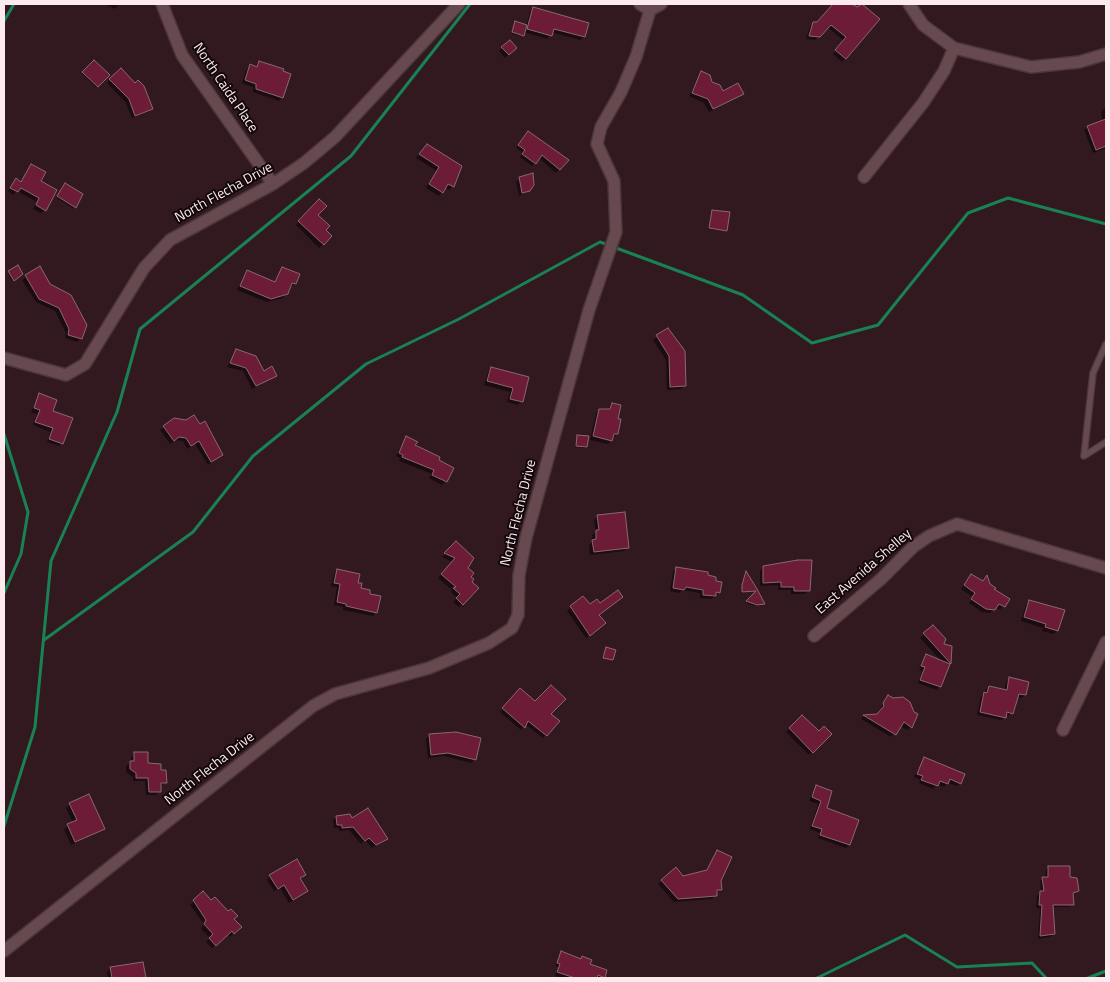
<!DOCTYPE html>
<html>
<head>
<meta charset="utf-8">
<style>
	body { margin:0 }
	#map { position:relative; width:1110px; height:982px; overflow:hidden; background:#32181f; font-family:"Titillium Web",sans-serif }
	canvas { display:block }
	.frame { position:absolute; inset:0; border:5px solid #fdeaee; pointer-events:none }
</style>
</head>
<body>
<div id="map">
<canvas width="1110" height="982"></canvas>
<div class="frame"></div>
</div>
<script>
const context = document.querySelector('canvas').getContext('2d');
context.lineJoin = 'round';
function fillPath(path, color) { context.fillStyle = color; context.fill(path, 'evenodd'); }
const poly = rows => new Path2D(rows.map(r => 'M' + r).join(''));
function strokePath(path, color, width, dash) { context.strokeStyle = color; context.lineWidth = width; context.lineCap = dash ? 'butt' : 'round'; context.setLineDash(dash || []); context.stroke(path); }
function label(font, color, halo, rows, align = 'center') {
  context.font = font + ' "Titillium Web",sans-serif'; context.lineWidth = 4; context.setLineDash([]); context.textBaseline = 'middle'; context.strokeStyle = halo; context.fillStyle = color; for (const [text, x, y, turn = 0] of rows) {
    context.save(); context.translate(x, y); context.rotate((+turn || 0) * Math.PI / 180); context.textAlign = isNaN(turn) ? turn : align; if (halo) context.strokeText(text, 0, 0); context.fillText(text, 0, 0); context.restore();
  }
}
fillPath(poly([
	[104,4,119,4,115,9],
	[834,4,839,4,844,8,850,4,856,9,861,4,878,19,842,62,833,54,844,41,827,27,815,40,806,39,810,27,817,23],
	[533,9,587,24,584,37,580,40,551,32,547,39,524,32,522,36,512,34,514,24,526,26,530,12],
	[510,41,516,48,505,58,499,51],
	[94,62,109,75,96,87,82,74],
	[259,62,282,97,279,101,253,92,253,87,242,83,246,70,250,66,255,68],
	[121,70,135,85,151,109,148,112,132,118,126,103,107,83],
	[701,73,723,92,743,93,709,112,704,103,689,96],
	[1105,108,1106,108,1106,148,1093,153,1084,130,1088,127,1103,122,1101,112],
	[526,136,567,160,556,173,539,158,532,166,520,157,523,153,516,148],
	[423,149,461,167,443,181,452,187,449,190,445,187,439,196,426,188,437,171,416,158],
	[32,165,39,181,45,210,41,213,33,209,37,202,17,191,13,195,8,191,16,180,20,183],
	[520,178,529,190,519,196,516,182],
	[64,186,75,207,74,209,57,198],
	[319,201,317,215,324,230,331,236,319,248,296,225],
	[713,211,726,230,724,231,708,229],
	[39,267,81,338,77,342,65,338,66,333,55,311,36,302,22,280],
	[282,268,295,284,290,286,283,298,267,302,237,290,248,272,274,283],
	[9,272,20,276,12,281,8,273],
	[668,329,684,386,681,389,667,390,666,360,653,340],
	[236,351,264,373,276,376,252,389,243,371,227,367],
	[491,368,528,378,521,401,518,405,507,402,510,392,484,385,488,372],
	[40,395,51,412,62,443,59,446,47,442,50,432,33,425,37,414,31,412],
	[612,404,617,434,608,444,590,440,596,413,599,410,608,410],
	[174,419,222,454,208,465,195,444,187,449,183,441,175,440,170,444,160,430],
	[578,436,586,447,585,448,575,447],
	[407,438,413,445,437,461,446,481,442,485,429,478,432,474,399,461,400,458,396,456],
	[598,517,628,547,624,551,590,555,589,545,593,541,592,535,596,532,594,520],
	[456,543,470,582,477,589,459,607,453,602,457,598,451,592,452,590,438,578,452,562,442,557],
	[810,561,809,590,805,594,791,594,791,590,778,590,778,585,760,586,760,571,763,567,769,567,773,564],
	[677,568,719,593,711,599,700,598,700,593,682,590,679,593,670,591,673,572],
	[337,570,357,584,376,612,373,616,343,610,343,607,334,605,337,587,331,586,334,574],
	[746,573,763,604,762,605,755,606,746,603,756,591,741,593],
	[986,577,993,590,1008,599,1000,610,995,607,990,613,982,612,969,603,973,597,961,589,968,579,982,582],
	[583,597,598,615,601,627,586,638,567,611],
	[1029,602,1063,611,1057,631,1053,634,1042,631,1043,628,1021,621,1026,605],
	[933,626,943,644,950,647,950,663,937,690,918,683,922,671,919,670,926,655,942,662,920,638],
	[1010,679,1025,695,1021,698,1017,697,1012,713,1001,720,977,715,981,697,985,691,989,687,1004,691,1006,682],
	[520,690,558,721,543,738,525,724,521,730,500,712],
	[885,700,911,727,907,730,900,726,891,737,861,719,864,716,877,715],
	[802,716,819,733,830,734,809,755,786,732],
	[430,735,475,759,471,763,444,756,428,758,426,739],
	[135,753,166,782,160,786,160,791,156,795,146,795,145,781,133,781,133,777,126,772,126,766,131,762,131,757],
	[924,758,960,783,957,786,948,783,944,787,937,784,933,789,919,783,920,780,914,777],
	[816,787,825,809,849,845,846,848,818,838,820,833,810,829,818,804,809,801],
	[70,804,103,828,71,845,64,829,73,823,66,808],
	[337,817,352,819,387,838,372,848,365,840,361,844,349,830,339,831,339,828,334,828,333,820],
	[717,852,720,890,712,899,674,902,658,884,662,881,706,872],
	[1049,867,1068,878,1078,891,1072,895,1073,904,1070,907,1052,907,1054,934,1050,937,1038,939,1040,908,1036,908,1037,896,1041,892,1040,881,1045,878,1046,870],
	[304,875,299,879,306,891,289,903,280,888,274,891,267,880,270,876],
	[203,893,240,927,230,937,227,934,212,948,206,942,210,938,201,929,204,924,190,905],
	[562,953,588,965,604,977,561,978,555,976,558,967,555,966],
	[142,963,144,978,108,978,107,972,111,968]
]), '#0007');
strokePath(poly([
	[4,21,14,4],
	[4,434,28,512,21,554,4,593],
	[44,640,193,532,253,456,366,364,459,319,600,242,743,295,812,343,878,325,968,213,1008,198,1106,224],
	[4,826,35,727,51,561,117,412,140,329,351,156,470,4],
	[817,978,905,935,957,967,1032,963,1046,978],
	[1088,978,1106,971]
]), '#198255', 3);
const building = poly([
	[833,4,852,4,857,7,862,4,880,19,846,59,835,50,846,37,831,25,820,37,809,36,813,22,817,22,833,4],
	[533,7,589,23,585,37,554,29,552,36,527,29,533,7],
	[515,21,527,25,524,36,512,32,515,21],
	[510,40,517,48,509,55,501,47,510,40],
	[94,60,110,75,98,87,82,72,94,60],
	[259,61,284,69,283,71,291,74,283,98,256,89,256,84,245,80,250,64,257,67,259,61],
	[121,68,135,83,138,80,144,86,153,109,135,116,129,99,109,79,121,68],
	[701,71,710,75,712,82,720,85,723,91,738,83,744,94,713,109,708,99,692,93,701,71],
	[1106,119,1106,146,1096,150,1087,126,1106,119],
	[528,131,569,160,560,170,542,155,536,164,522,154,525,150,518,145,528,131],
	[427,144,462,166,454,187,448,184,443,193,429,184,439,167,419,154,427,144],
	[31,164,46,172,41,181,57,190,46,211,36,205,39,198,21,188,18,192,10,188,16,178,21,182,31,164],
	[533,173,534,185,530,191,522,193,519,177,533,173],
	[65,183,83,194,76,208,57,196,65,183],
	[319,199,327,206,318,215,330,226,326,230,332,236,324,245,298,221,319,199],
	[712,210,730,212,727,231,709,228,712,210],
	[18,265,23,274,14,281,8,271,18,265],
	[40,266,50,284,71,295,87,325,82,339,68,335,69,329,59,308,39,299,25,275,40,266],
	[282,267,300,274,296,284,292,283,288,294,271,299,240,286,247,270,275,282,282,267],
	[668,328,685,351,686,386,670,387,669,356,656,335,668,328],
	[236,349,256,356,264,371,272,366,277,376,256,386,246,368,230,363,236,349],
	[491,367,529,377,523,402,510,399,513,388,487,381,491,367],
	[39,393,57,400,53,411,73,418,63,444,49,439,53,428,35,422,40,410,34,408,39,393],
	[612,403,621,405,618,419,621,419,618,434,614,434,612,441,593,436,599,409,610,409,612,403],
	[194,415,200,424,205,421,223,455,211,462,199,441,191,446,186,438,179,437,174,441,163,426,174,418,186,420,194,415],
	[577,435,589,436,587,447,576,446,577,435],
	[406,436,418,442,415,445,440,457,439,460,454,468,447,482,432,475,434,470,402,457,403,455,399,453,406,436],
	[625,512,629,548,594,552,592,540,596,539,596,530,599,530,597,515,625,512],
	[456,541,474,558,468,568,474,573,471,577,474,579,472,582,479,588,463,605,456,598,460,594,453,588,456,587,441,574,455,558,444,553,456,541],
	[798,560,812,560,810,591,794,591,794,587,781,587,781,582,763,583,763,566,798,560],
	[676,567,708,572,708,575,716,577,716,581,722,582,720,593,716,592,716,596,703,595,703,590,686,587,684,590,673,588,676,567],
	[337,569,360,574,358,583,362,583,361,588,370,590,370,594,381,596,377,613,346,606,346,604,337,602,340,584,334,583,337,569],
	[746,571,757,589,765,604,757,605,746,601,756,591,742,592,742,585,746,571],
	[971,574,983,581,987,575,990,584,996,588,994,589,1010,599,1005,607,999,604,995,610,986,609,971,599,975,593,964,585,971,574],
	[618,590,623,597,599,615,606,623,590,636,570,606,583,596,590,604,597,599,600,603,618,590],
	[1029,600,1065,610,1058,631,1045,627,1046,624,1024,617,1029,600],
	[933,625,946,639,944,644,952,646,951,664,923,633,933,625],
	[606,647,616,650,613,660,603,658,606,647],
	[926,654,950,664,941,687,920,680,925,667,921,666,926,654],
	[1009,677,1029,682,1026,695,1019,694,1013,714,1007,712,1006,718,980,712,984,692,987,693,989,686,1007,690,1009,677],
	[551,685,566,699,551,714,560,721,547,736,528,721,525,728,502,708,520,688,535,701,551,685],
	[888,695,893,698,903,697,910,702,914,712,918,714,912,728,904,722,896,735,863,715,877,714,884,706,883,703,888,695],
	[802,715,819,731,824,726,832,734,813,753,789,728,802,715],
	[456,732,481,738,476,760,448,753,431,755,429,734,456,732],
	[134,752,148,752,148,763,161,764,161,770,166,770,167,783,161,783,161,792,149,792,148,778,136,778,136,773,130,769,130,761,134,761,134,752],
	[924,757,965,774,961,784,950,779,948,784,940,781,938,786,921,780,923,776,917,774,924,757],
	[816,785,832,791,827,808,859,820,850,845,820,835,822,829,812,826,821,801,812,797,816,785],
	[89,794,105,829,75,842,67,824,77,820,69,803,89,794],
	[368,808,388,839,376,845,369,838,365,841,353,827,342,828,342,825,337,825,336,816,350,814,352,818,368,808],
	[717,850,732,857,721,881,722,890,717,890,717,896,678,899,661,880,676,867,683,876,707,870,717,850],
	[297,859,306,875,300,878,308,891,293,900,284,885,278,889,269,875,297,859],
	[1048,866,1070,866,1070,877,1077,878,1079,891,1073,893,1074,905,1053,905,1055,934,1040,936,1042,905,1039,905,1040,891,1044,891,1042,877,1048,877,1048,866],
	[203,891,211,900,215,897,228,911,231,909,238,916,234,919,242,927,234,934,232,931,216,946,209,938,213,934,204,924,206,920,193,900,203,891],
	[561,951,581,959,582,956,592,960,590,964,607,970,605,978,598,975,597,978,575,978,557,972,560,964,557,963,561,951],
	[143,962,146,978,112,978,110,967,143,962]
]);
fillPath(building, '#6c1c37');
strokePath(building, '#896970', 1);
const lane = poly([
	[1106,344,1093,373,1084,456,1106,442]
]);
const street = poly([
	[162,4,182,55,273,184],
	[909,4,923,25,954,48,1031,67,1079,62,1106,54],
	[650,10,661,4],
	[864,177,923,103,944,71,954,48],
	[4,358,66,375,85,364,144,268,170,240,273,184,304,163,335,137,459,4],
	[814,636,881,579,913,547,929,536,957,524,1106,568],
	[1063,730,1106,642],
	[4,951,313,706,335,694,429,668,489,643,512,628,518,615,519,575,526,538,589,310,616,232,614,181,597,144,601,127,621,92,636,57,650,10,640,4]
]);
strokePath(lane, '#4a363b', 8);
strokePath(street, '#4a363b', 14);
strokePath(lane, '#674950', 5.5);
strokePath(street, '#674950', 11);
label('14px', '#fdeaee', '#12070a', [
	["North Caida Place",225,88,56],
	["North Flecha Drive",224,193,-29],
	["North Flecha Drive",519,513,-76],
	["East Avenida Shelley",864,572,-41],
	["North Flecha Drive",210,769,-38]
]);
</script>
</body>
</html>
